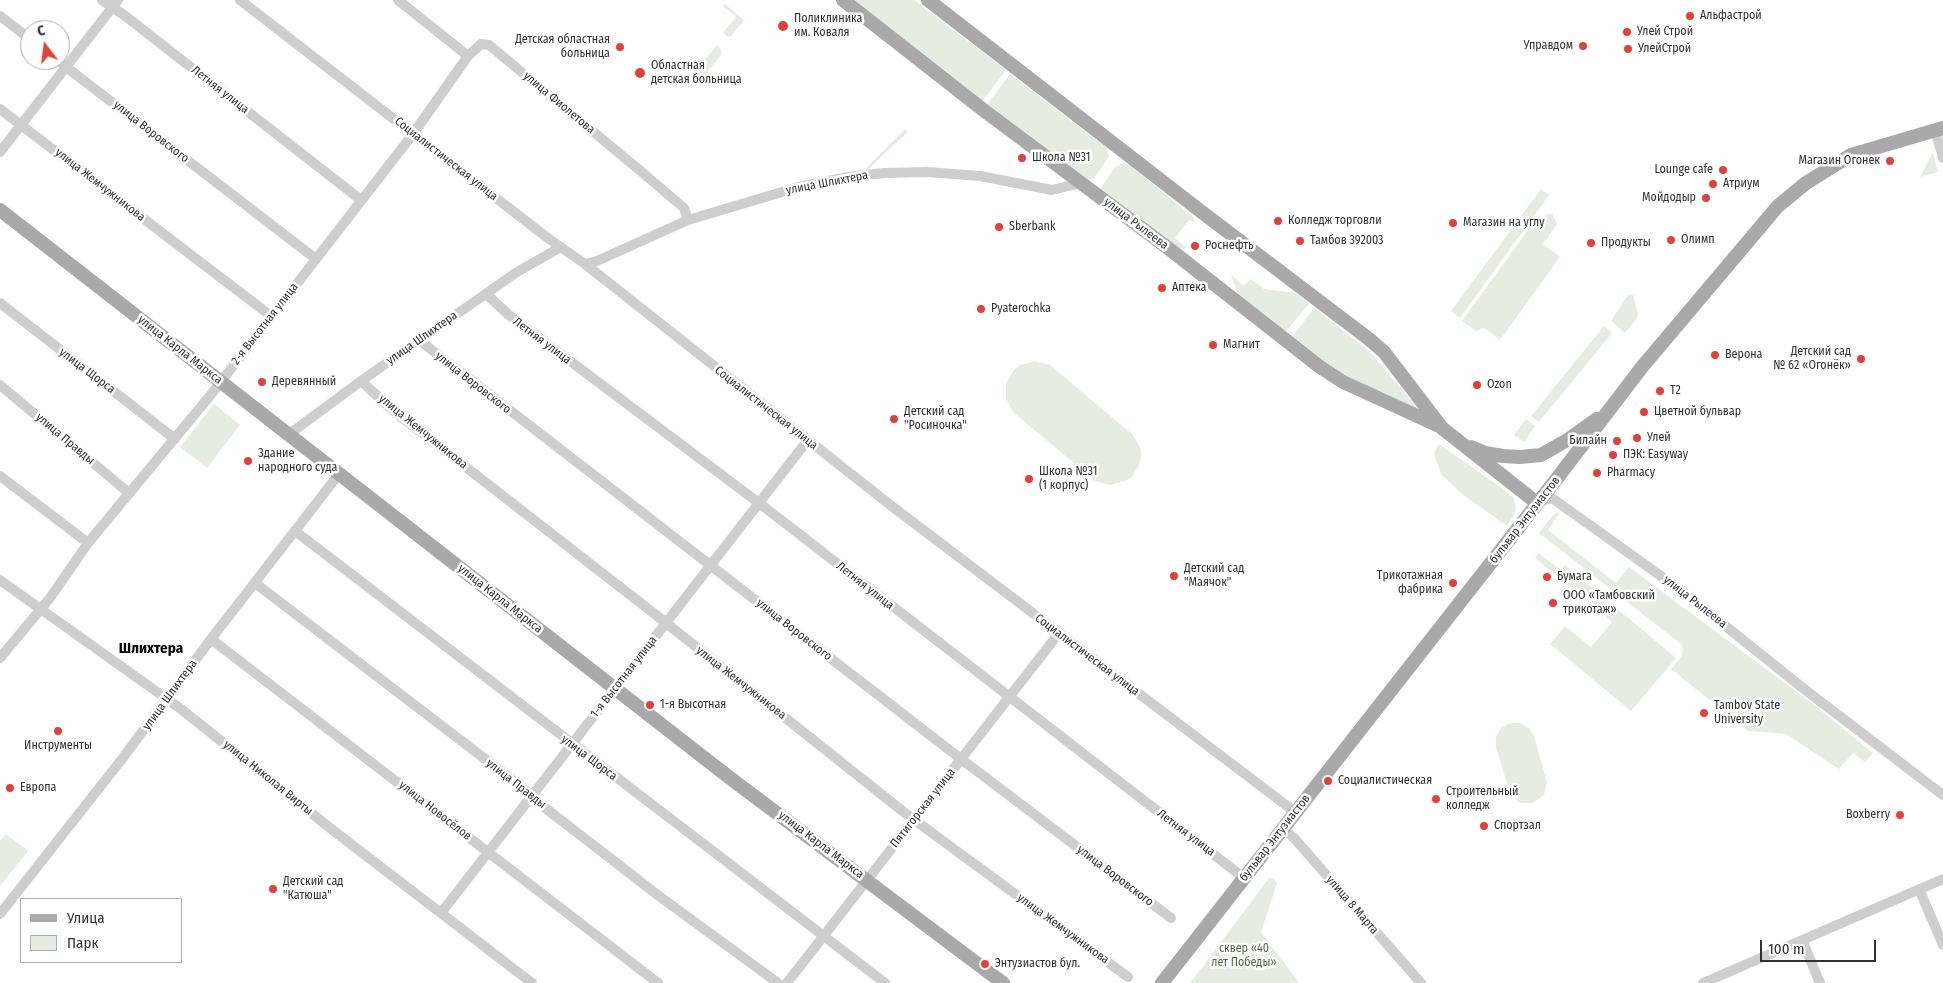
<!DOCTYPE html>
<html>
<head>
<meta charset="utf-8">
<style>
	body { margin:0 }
	#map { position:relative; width:1943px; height:983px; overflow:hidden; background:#fff; font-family:"Fira Sans Condensed",sans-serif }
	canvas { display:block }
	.legend { position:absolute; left:20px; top:898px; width:162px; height:65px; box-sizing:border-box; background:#fff; border:1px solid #adadad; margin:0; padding:6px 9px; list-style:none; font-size:15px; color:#313131 }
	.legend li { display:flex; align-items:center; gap:10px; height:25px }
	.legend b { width:25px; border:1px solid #adadad }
	.north { position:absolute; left:20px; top:20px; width:50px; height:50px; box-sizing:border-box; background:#fff; border:1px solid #adadad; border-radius:50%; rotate:345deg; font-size:14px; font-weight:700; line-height:20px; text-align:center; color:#313131 }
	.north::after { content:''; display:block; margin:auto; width:18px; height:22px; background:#e0423b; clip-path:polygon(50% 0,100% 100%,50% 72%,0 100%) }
	.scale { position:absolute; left:1760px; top:940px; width:116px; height:22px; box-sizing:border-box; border:2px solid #313131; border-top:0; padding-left:6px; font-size:15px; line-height:18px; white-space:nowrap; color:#313131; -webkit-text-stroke:4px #fff; paint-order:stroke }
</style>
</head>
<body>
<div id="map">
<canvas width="1943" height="983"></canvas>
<ul class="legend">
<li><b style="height:6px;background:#a9a9a9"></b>Улица</li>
<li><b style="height:14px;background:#e5ede0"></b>Парк</li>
</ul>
<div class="north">С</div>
<div class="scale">100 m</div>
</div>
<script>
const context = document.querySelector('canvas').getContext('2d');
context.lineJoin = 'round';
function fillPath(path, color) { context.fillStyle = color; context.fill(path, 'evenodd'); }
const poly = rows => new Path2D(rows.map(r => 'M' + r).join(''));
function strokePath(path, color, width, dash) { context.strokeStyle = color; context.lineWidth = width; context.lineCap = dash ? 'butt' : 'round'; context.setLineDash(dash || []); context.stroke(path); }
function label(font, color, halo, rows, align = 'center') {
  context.font = font + ' "Fira Sans Condensed",sans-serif'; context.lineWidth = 5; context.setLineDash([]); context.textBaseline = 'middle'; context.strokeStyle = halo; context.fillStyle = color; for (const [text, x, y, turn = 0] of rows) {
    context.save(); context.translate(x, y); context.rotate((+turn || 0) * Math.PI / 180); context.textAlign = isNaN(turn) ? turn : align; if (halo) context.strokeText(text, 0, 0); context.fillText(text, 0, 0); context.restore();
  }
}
fillPath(poly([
	[848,0,914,0,1006,70,981,103],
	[725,4,744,20,730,37,725,35,724,31,736,17,723,6],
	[717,45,721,50,721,55,697,85,694,87,688,87,685,84],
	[1010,74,1107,148,1109,157,1094,178,1089,180,986,106],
	[905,129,908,132,866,171,865,169],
	[1933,152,1938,172,1920,177],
	[1124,163,1131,166,1193,217,1195,221,1193,222,1189,220,1175,238,1187,248,1178,248,1100,189,1115,167],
	[1541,189,1549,195,1460,318,1451,311],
	[1552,213,1557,224,1543,244,1560,257,1500,340,1484,328,1476,331,1462,321,1531,226,1536,229,1545,215],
	[1231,275,1244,286,1251,279,1264,289,1296,293,1309,304,1283,335,1239,297],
	[1628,295,1633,295,1638,313,1637,318,1625,333,1611,321],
	[1314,308,1369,351,1428,420,1341,378,1290,340],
	[1604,326,1612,333,1539,422,1531,416],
	[1035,361,1050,365,1132,434,1140,447,1141,455,1140,463,1132,477,1125,481,1110,485,1095,481,1013,412,1006,399,1006,383,1014,370,1020,365],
	[214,404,240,425,207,468,180,447],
	[1526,419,1535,426,1524,442,1514,435],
	[1439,444,1503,489,1514,498,1516,508,1514,515,1507,526,1462,494,1441,474,1434,454],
	[1558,512,1560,513,1548,530,1616,583,1629,567,1813,704,1873,753,1865,762,1853,753,1839,769,1786,734,1748,731,1671,669,1682,656,1683,649,1681,644,1539,533,1552,516],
	[1539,553,1560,570,1565,565,1676,658,1631,711,1550,644,1565,626,1591,647,1612,622,1535,558],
	[1510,723,1520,723,1529,728,1534,736,1547,782,1544,795,1533,803,1520,803,1510,794,1496,747,1496,737,1501,728],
	[6,834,28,851,0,886,0,841],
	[1269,878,1274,878,1277,883,1261,932,1299,983,1190,983]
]), '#e5ede0');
strokePath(poly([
	[102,0,124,15,361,200],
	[240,0,549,239,585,264,889,504,1295,812],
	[398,0,468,56],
	[0,16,30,39],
	[57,60,316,259],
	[0,109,271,316],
	[1935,130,1943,158],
	[0,152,118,0],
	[585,264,597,261,688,220,799,187,848,177,884,173,927,172,980,176,1052,190,1081,183],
	[486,294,509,315,759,503,1244,878],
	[0,303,175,439],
	[419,340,961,759,1171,918],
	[361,381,395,412,656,615,905,813,1128,977],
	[0,385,129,493],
	[288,435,361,381,517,272,561,247],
	[0,476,88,543],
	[1537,502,1552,498,1679,589,1808,692,1943,795],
	[295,531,885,983],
	[0,580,181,709,330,828,532,983],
	[255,583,523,788,544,807,659,896,778,983],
	[211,639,658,983],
	[0,658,50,598,88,543,209,397,413,134,468,56,481,44,489,45,637,168,684,208,688,220],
	[1282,828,1294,838,1421,983],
	[1919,889,1943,945],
	[441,913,807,441],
	[0,914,122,759,211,639,339,474],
	[1802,940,1820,983],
	[787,983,1059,633],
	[1703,983,1943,879]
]), '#cecece', 10);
strokePath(poly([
	[843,0,982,109,1168,248,1320,367,1343,382,1439,426],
	[928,0,1203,213,1369,339,1384,352,1442,428,1537,503],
	[0,210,730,778,1003,983],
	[1471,447,1485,453,1503,456,1520,457,1541,455,1569,439,1597,419],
	[1162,983,1555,481,1642,367,1778,206,1806,183,1851,155,1943,128]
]), '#a9a9a9', 14);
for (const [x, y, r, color] of [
	[1690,16,5,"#e0423b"],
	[783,26,6,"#e0423b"],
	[1627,32,5,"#e0423b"],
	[1583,46,5,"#e0423b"],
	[620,47,5,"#e0423b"],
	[1628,49,5,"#e0423b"],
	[640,73,6,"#e0423b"],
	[1022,158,5,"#e0423b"],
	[1890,161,5,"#e0423b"],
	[1723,170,5,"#e0423b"],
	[1713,184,5,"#e0423b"],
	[1706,198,5,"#e0423b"],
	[1278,221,5,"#e0423b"],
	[1453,223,5,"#e0423b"],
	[999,227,5,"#e0423b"],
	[1671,240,5,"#e0423b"],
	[1300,241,5,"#e0423b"],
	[1591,243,5,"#e0423b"],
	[1195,246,5,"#e0423b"],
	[1162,288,5,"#e0423b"],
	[981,309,5,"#e0423b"],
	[1213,345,5,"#e0423b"],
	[1715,355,5,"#e0423b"],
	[1861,359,5,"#e0423b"],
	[262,382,5,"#e0423b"],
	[1477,385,5,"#e0423b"],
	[1660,391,5,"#e0423b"],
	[1644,412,5,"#e0423b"],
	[894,419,5,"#e0423b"],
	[1637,438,5,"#e0423b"],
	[1617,441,5,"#e0423b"],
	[1613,455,5,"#e0423b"],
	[248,461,5,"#e0423b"],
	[1597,473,5,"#e0423b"],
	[1029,479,5,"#e0423b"],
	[1174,576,5,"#e0423b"],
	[1547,577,5,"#e0423b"],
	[1453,583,5,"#e0423b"],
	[1553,603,5,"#e0423b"],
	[650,705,5,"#e0423b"],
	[1704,713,5,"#e0423b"],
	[58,731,5,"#e0423b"],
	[1328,781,5,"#e0423b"],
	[10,788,5,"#e0423b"],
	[1436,799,5,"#e0423b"],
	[1900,815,5,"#e0423b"],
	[1484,826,5,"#e0423b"],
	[273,889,5,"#e0423b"],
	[985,964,5,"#e0423b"]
]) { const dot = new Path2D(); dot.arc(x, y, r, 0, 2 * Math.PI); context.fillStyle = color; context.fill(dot); strokePath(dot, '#fff', 2); }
label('12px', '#313131', '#fff', [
	["Альфастрой",1700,16],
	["Поликлиника",794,19],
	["им. Коваля",794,33],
	["Улей Строй",1637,32],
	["Детская областная",610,40,"right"],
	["больница",610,54,"right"],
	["Управдом",1573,46,"right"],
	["УлейСтрой",1638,49],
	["Областная",651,66],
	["детская больница",651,80],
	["Школа №31",1032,158],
	["Магазин Огонек",1880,161,"right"],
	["Lounge cafe",1713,170,"right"],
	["Атриум",1723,184],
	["Мойдодыр",1696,198,"right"],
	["Колледж торговли",1288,221],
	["Магазин на углу",1463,223],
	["Sberbank",1009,227],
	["Олимп",1681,240],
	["Тамбов 392003",1310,241],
	["Продукты",1601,243],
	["Роснефть",1205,246],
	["Аптека",1172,288],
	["Pyaterochka",991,309],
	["Магнит",1223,345],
	["Детский сад",1851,352,"right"],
	["№ 62 «Огонёк»",1851,366,"right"],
	["Верона",1725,355],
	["Деревянный",272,382],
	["Ozon",1487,385],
	["T2",1670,391],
	["Детский сад",904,412],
	["\"Росиночка\"",904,426],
	["Цветной бульвар",1654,412],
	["Улей",1647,438],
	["Билайн",1607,441,"right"],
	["Здание",258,454],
	["народного суда",258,468],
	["ПЭК: Easyway",1623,455],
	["Школа №31",1039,472],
	["(1 корпус)",1039,486],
	["Pharmacy",1607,473],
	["Детский сад",1184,569],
	["\"Маячок\"",1184,583],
	["Трикотажная",1443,576,"right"],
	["фабрика",1443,590,"right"],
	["Бумага",1557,577],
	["ООО «Тамбовский",1563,596],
	["трикотаж»",1563,610],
	["1-я Высотная",660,705],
	["Tambov State",1714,706],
	["University",1714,720],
	["Инструменты",58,746,"center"],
	["Социалистическая",1338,781],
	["Европа",20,788],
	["Строительный",1446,792],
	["колледж",1446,806],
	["Boxberry",1890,815,"right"],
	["Спортзал",1494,826],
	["Детский сад",283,882],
	["\"Катюша\"",283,896],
	["Энтузиастов бул.",995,964]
], 'left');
label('12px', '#313131', '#fff', [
	["Летняя улица",220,90,38],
	["улица Фиолетова",559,103,40],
	["улица Воровского",151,132,38],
	["Социалистическая улица",446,159,38],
	["улица Шлихтера",827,183,-11],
	["улица Жемчужникова",100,185,38],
	["улица Рылеева",1136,224,37],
	["2-я Высотная улица",265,324,-52],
	["улица Шлихтера",422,338,-35],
	["Летняя улица",542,341,37],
	["улица Карла Маркса",180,350,38],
	["улица Щорса",87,371,37],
	["улица Воровского",473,383,38],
	["Социалистическая улица",766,408,38],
	["улица Жемчужникова",423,432,39],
	["улица Правды",65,439,40],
	["бульвар Энтузиастов",1525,520,-52],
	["Летняя улица",865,586,38],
	["улица Карла Маркса",500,599,38],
	["улица Рылеева",1695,602,38],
	["улица Воровского",794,630,38],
	["Социалистическая улица",1087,655,37],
	["1-я Высотная улица",624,677,-52],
	["улица Жемчужникова",741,683,38],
	["улица Шлихтера",170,695,-54],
	["улица Щорса",589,758,37],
	["улица Николая Вирты",268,778,39],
	["улица Правды",516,784,38],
	["Пятигорская улица",923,808,-52],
	["улица Новосёлов",435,811,38],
	["Летняя улица",1186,833,37],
	["бульвар Энтузиастов",1275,838,-52],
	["улица Карла Маркса",821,845,37],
	["улица Воровского",1115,876,37],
	["улица 8 Марта",1352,905,49],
	["улица Жемчужникова",1063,929,36]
]);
label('12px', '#4f6c3f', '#fff', [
	["cквер «40",1244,949],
	["лет Победы»",1244,963]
]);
label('bold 15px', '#000', '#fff', [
	["Шлихтера",151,649]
]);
</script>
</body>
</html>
